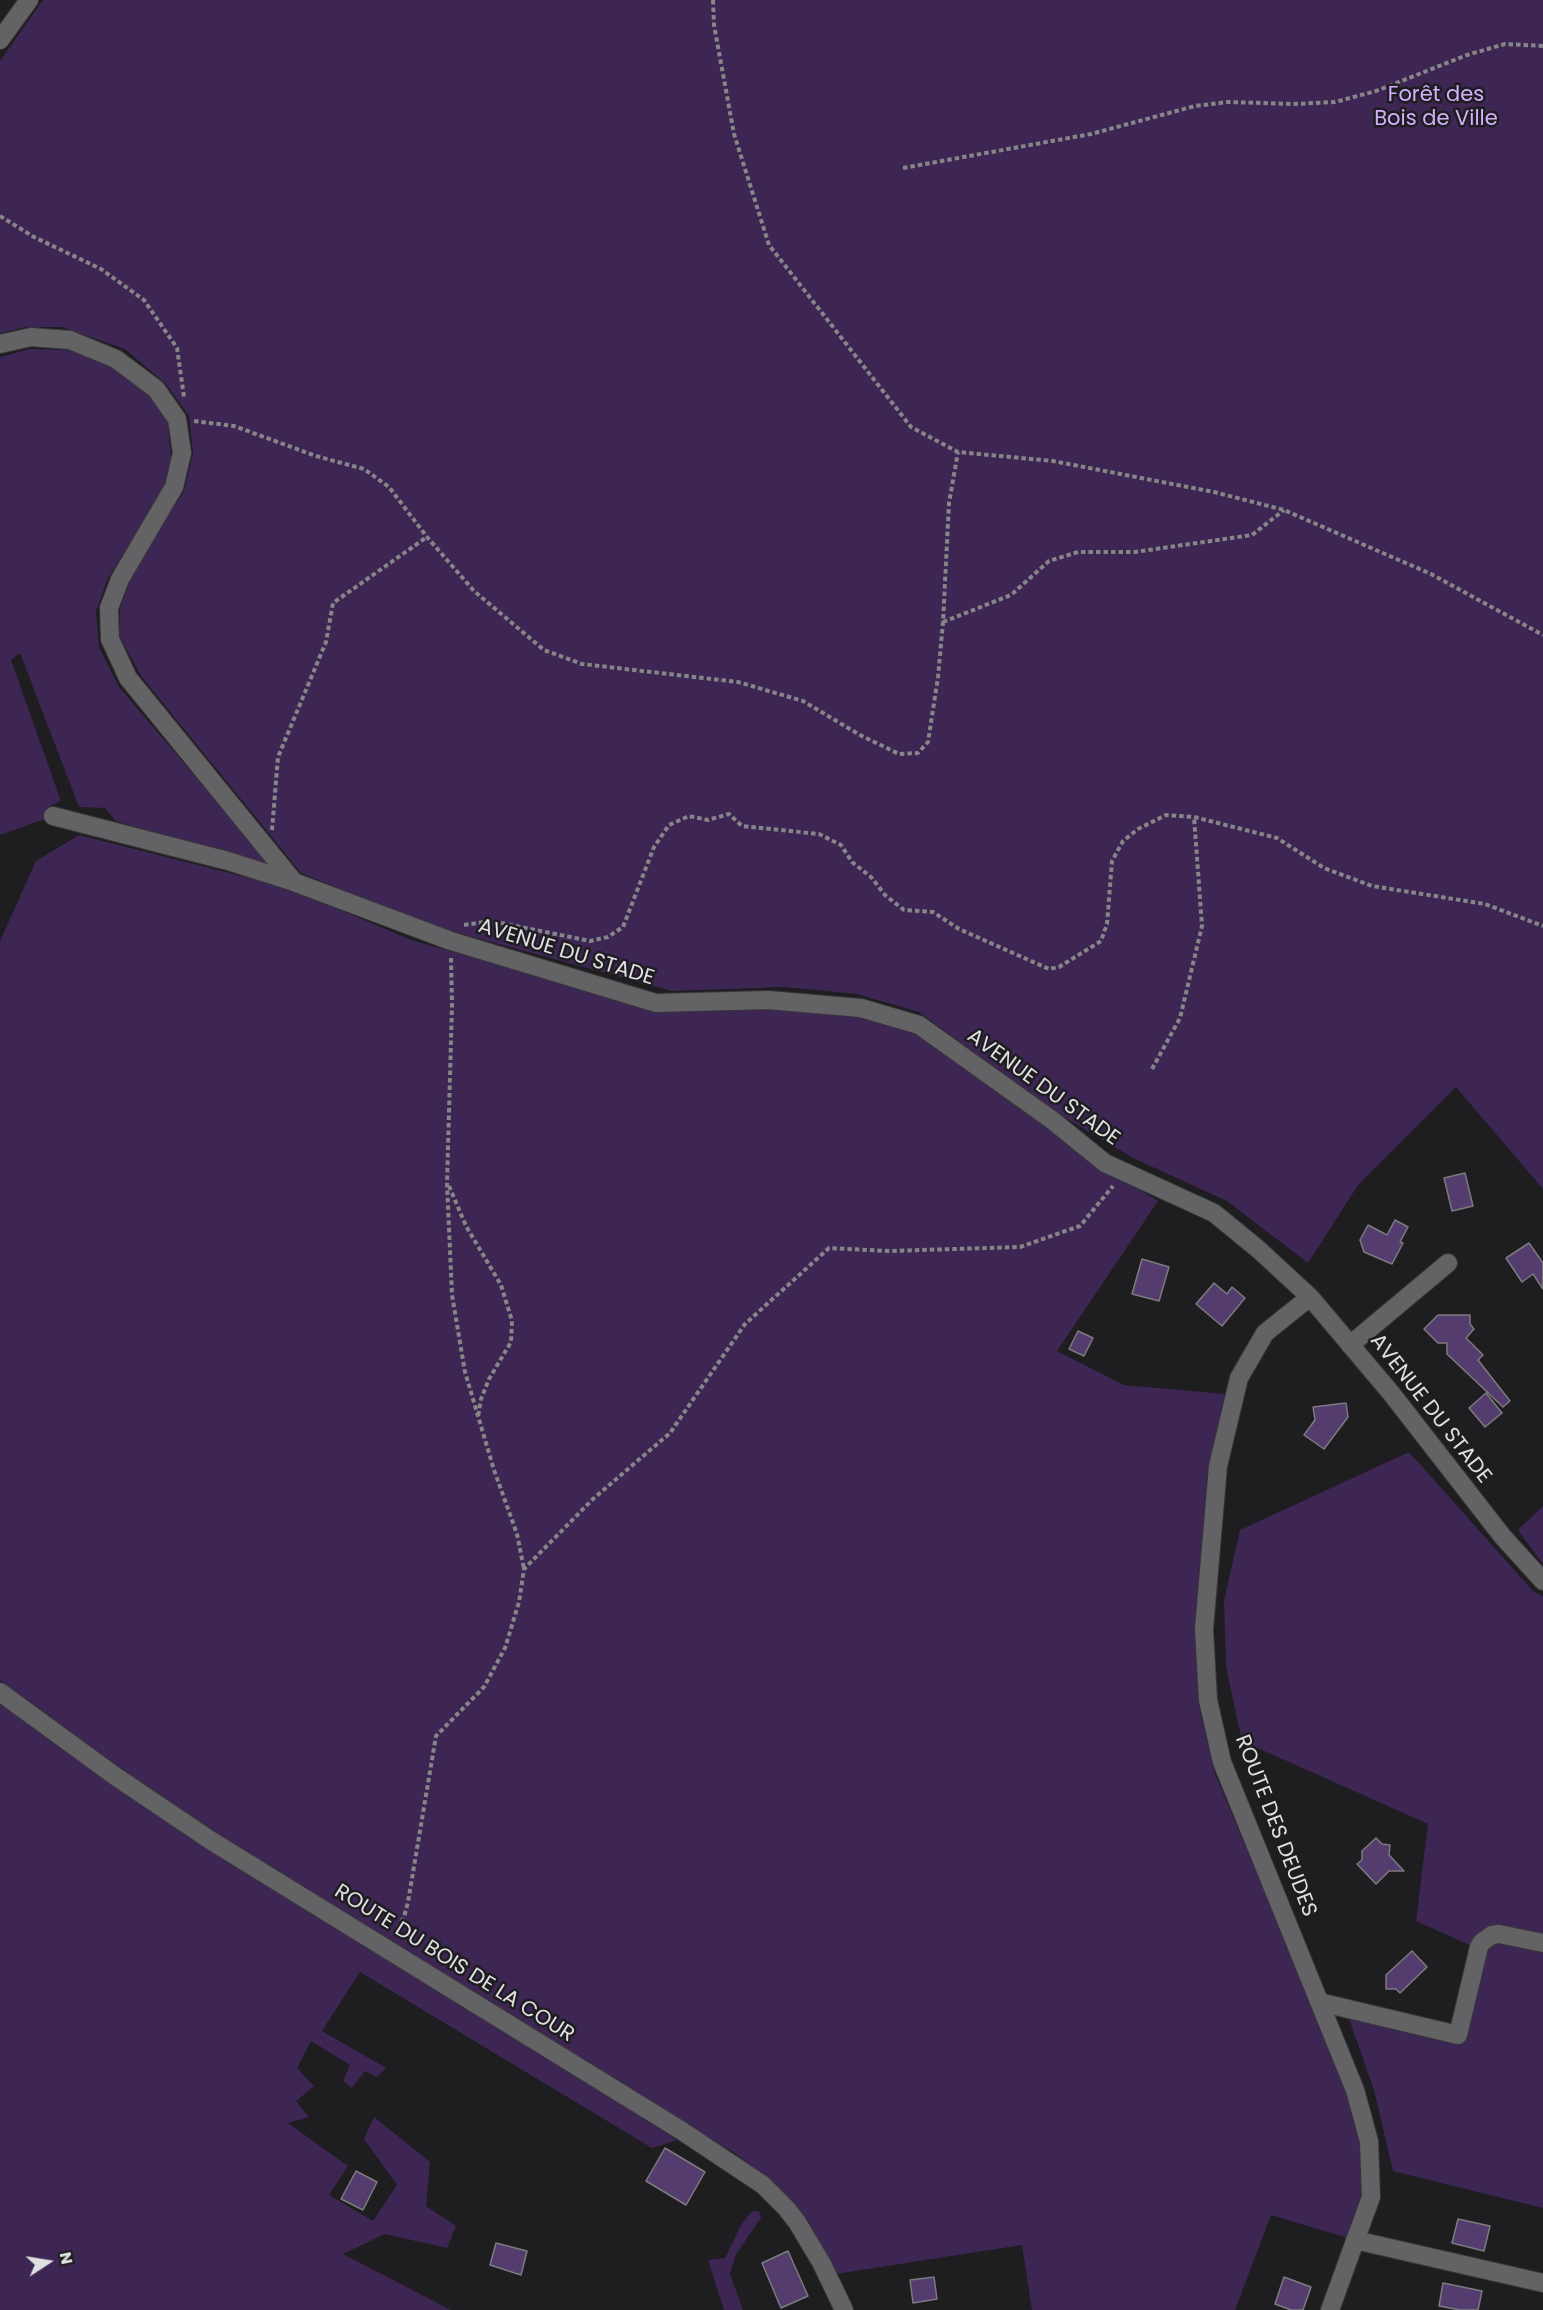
<!DOCTYPE html>
<html>
<head>
<meta charset="utf-8">
<style>
	body { margin:0 }
	#map { position:relative; width:1543px; height:2310px; overflow:hidden; background:#1e1d1f; font-family:Poppins,sans-serif }
	canvas { display:block }
	.north { position:absolute; left:18px; top:2232px; width:60px; height:60px; -webkit-text-stroke:4px #1e1d1f; paint-order:stroke; rotate:78deg; font-size:16px; font-weight:700; line-height:24px; text-align:center; color:#e0dfe1 }
	.north::after { content:''; display:block; margin:auto; width:21px; height:27px; background:#e0dfe1; clip-path:polygon(50% 0,100% 100%,50% 72%,0 100%) }
</style>
</head>
<body>
<div id="map">
<canvas width="1543" height="2310"></canvas>
<div class="north">N</div>
</div>
<script>
const context = document.querySelector('canvas').getContext('2d');
context.lineJoin = 'round';
function fillPath(path, color) { context.fillStyle = color; context.fill(path, 'evenodd'); }
const poly = rows => new Path2D(rows.map(r => 'M' + r).join(''));
function strokePath(path, color, width, dash) { context.strokeStyle = color; context.lineWidth = width; context.lineCap = dash ? 'butt' : 'round'; context.setLineDash(dash || []); context.stroke(path); }
function label(font, color, halo, rows, align = 'center') {
  context.font = font + ' Poppins,sans-serif'; context.lineWidth = 5; context.setLineDash([]); context.textBaseline = 'middle'; context.strokeStyle = halo; context.fillStyle = color; for (const [text, x, y, turn = 0] of rows) {
    context.save(); context.translate(x, y); context.rotate((+turn || 0) * Math.PI / 180); context.textAlign = isNaN(turn) ? turn : align; if (halo) context.strokeText(text, 0, 0); context.fillText(text, 0, 0); context.restore();
  }
}
fillPath(poly([
	[43,0,1543,0,1543,1189,1456,1087,1358,1185,1308,1263,1227,1201,1133,1158,1059,1114,919,1012,857,994,785,987,672,991,425,924,301,873,141,676,120,637,120,608,135,568,184,491,193,454,189,416,167,385,125,349,62,327,26,327,0,333,0,61],
	[30,349,71,350,108,363,149,395,167,420,171,458,164,488,108,578,96,611,99,647,119,687,275,870,116,821,105,808,79,807,20,653,11,660,61,801,50,806,53,816,0,835,0,357],
	[79,835,289,888,411,940,657,1010,773,1009,860,1016,916,1035,1100,1165,1158,1201,1057,1351,1124,1385,1225,1394,1207,1475,1195,1638,1200,1712,1215,1774,1352,2099,1362,2145,1364,2198,1348,2238,1271,2215,1235,2310,1032,2310,1022,2245,836,2274,806,2220,774,2183,736,2154,218,1835,158,1795,0,1680,0,941,36,861],
	[1409,1452,1533,1591,1543,1596,1543,2208,1393,2171,1374,2090,1348,2016,1454,2036,1476,1948,1416,1921,1428,1824,1242,1741,1226,1667,1224,1601,1240,1530],
	[1543,1506,1543,1564,1518,1530],
	[0,1692,350,1932,677,2140,652,2148,360,1972,322,2031,386,2068,377,2077,365,2071,352,2088,343,2081,350,2065,311,2041,297,2068,314,2086,296,2101,309,2117,288,2123,348,2166,329,2195,373,2221,397,2185,364,2139,374,2117,430,2162,426,2206,456,2226,447,2248,385,2234,343,2254,451,2310,0,2310],
	[752,2211,759,2211,761,2218,736,2254,730,2274,743,2310,724,2310,708,2260,725,2258,741,2225]
]), '#3d2654');
const building = poly([
	[1465,1173,1473,1206,1452,1211,1444,1178,1465,1173],
	[1395,1220,1408,1227,1400,1242,1403,1243,1392,1264,1364,1252,1360,1240,1368,1225,1387,1235,1395,1220],
	[1529,1243,1543,1263,1543,1289,1533,1274,1522,1282,1506,1258,1529,1243],
	[1142,1259,1169,1267,1159,1301,1132,1294,1142,1259],
	[1214,1283,1227,1294,1232,1287,1245,1298,1222,1326,1196,1304,1214,1283],
	[1438,1315,1470,1315,1470,1324,1474,1329,1466,1338,1483,1355,1478,1360,1510,1401,1503,1407,1447,1354,1447,1343,1438,1343,1424,1329,1438,1315],
	[1078,1331,1093,1338,1084,1356,1069,1349,1078,1331],
	[1486,1393,1502,1413,1485,1427,1469,1408,1486,1393],
	[1346,1403,1348,1417,1324,1449,1304,1435,1315,1420,1313,1407,1346,1403],
	[1376,1838,1382,1844,1390,1845,1389,1855,1404,1871,1389,1871,1376,1884,1357,1864,1362,1860,1362,1851,1376,1838],
	[1412,1951,1427,1967,1400,1993,1396,1989,1386,1989,1386,1975,1412,1951],
	[665,2148,705,2172,686,2205,646,2181,665,2148],
	[356,2171,377,2182,363,2210,341,2199,356,2171],
	[1458,2219,1490,2226,1484,2251,1452,2243,1458,2219],
	[496,2243,527,2251,521,2275,490,2265,496,2243],
	[788,2251,808,2296,781,2308,762,2263,788,2251],
	[934,2277,937,2299,913,2303,910,2280,934,2277],
	[1284,2277,1311,2287,1303,2310,1291,2310,1275,2304,1284,2277],
	[1443,2283,1482,2291,1478,2310,1460,2310,1439,2306,1443,2283]
]);
fillPath(building, '#543c6e');
strokePath(building, '#7c7b7e', 1.5);
const minor = poly([
	[0,40,29,0],
	[0,344,31,337,70,340,116,359,156,389,177,419,182,453,174,487,120,579,109,608,110,639,128,678,294,882,451,941,656,1003,768,1000,861,1008,919,1025,1052,1120,1105,1163,1214,1213,1258,1249,1310,1297,1391,1393,1503,1537,1543,1581],
	[53,816,228,861,294,882],
	[1310,1297,1265,1333,1239,1378,1218,1466,1204,1629,1208,1700,1222,1762,1355,2090,1369,2141,1371,2197,1330,2310],
	[1350,1345,1448,1263],
	[0,1692,115,1776,210,1840,682,2131,763,2185,786,2208,797,2222,822,2264,844,2310],
	[1319,2002,1458,2035,1479,1947,1482,1942,1492,1935,1499,1934,1543,1943],
	[1355,2240,1543,2283]
]);
strokePath(minor, '#383739', 20);
strokePath(poly([
	[713,0,714,25,734,134,769,245,911,427,958,452,1053,461,1214,492,1284,510,1431,574,1543,635],
	[903,168,1091,134,1195,106,1228,102,1294,104,1335,102,1376,91,1467,55,1505,44,1543,46],
	[0,216,34,237,101,269,144,300,177,348,184,397],
	[194,421,234,426,316,456,364,469,389,487,427,537,474,591,544,650,582,664,738,682,803,701,860,735,899,754,918,753,928,742,938,677,943,622,949,503,958,452],
	[943,622,1011,595,1049,561,1078,552,1135,552,1252,535,1284,510],
	[272,830,278,757,326,642,333,603,427,537],
	[464,925,491,921,590,941,608,937,623,927,654,847,669,825,689,816,708,820,729,814,742,826,819,834,841,845,852,862,871,877,885,895,904,910,933,912,959,929,1049,969,1059,967,1101,941,1107,924,1112,861,1123,841,1138,829,1166,815,1194,817,1277,838,1324,868,1372,886,1485,904,1543,926],
	[451,958,452,1005,447,1183,452,1295,465,1372,494,1470,517,1534,524,1569],
	[1152,1069,1180,1018,1202,926,1194,817],
	[449,1186,466,1226,501,1285,512,1321,511,1342,489,1379,481,1399,478,1417],
	[394,1935,404,1917,408,1902,436,1736,484,1687,505,1648,519,1602,524,1569,593,1499,670,1433,745,1324,829,1248,889,1251,1020,1247,1080,1226,1113,1186]
]), '#868587', 4, [4.5, 3]);
strokePath(minor, '#636264', 18);
label('21px', '#d3afff', '#1e1d1f', [
	["Forêt des",1436,96],
	["Bois de Ville",1436,120]
]);
label('21px', '#e0dfe1', '#1e1d1f', [
	["AVENUE DU STADE",566,953,17],
	["AVENUE DU STADE",1043,1088,36],
	["AVENUE DU STADE",1430,1409,52],
	["ROUTE DES DEUDES",1275,1826,69],
	["ROUTE DU BOIS DE LA COUR",454,1964,32]
]);
</script>
</body>
</html>
